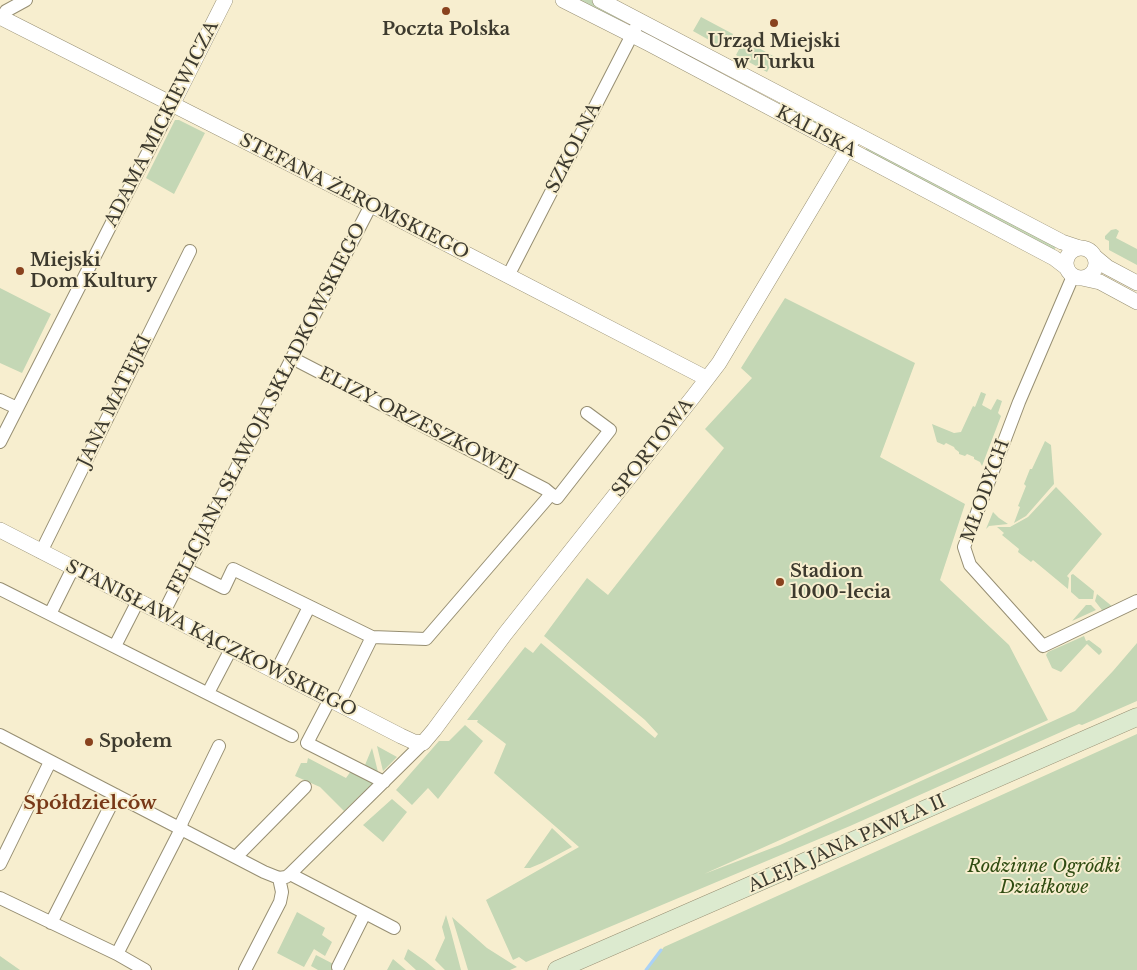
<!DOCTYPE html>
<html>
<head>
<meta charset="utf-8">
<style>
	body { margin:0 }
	canvas { display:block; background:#f7eecf }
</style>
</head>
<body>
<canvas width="1137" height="970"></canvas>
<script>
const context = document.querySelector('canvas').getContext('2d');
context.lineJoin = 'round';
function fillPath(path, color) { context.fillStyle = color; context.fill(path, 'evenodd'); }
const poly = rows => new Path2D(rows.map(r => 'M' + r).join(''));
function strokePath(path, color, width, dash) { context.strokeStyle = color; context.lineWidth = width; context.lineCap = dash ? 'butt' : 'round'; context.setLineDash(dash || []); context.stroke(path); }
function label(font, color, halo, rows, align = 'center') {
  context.font = font + ' "Libre Baskerville",serif'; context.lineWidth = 4; context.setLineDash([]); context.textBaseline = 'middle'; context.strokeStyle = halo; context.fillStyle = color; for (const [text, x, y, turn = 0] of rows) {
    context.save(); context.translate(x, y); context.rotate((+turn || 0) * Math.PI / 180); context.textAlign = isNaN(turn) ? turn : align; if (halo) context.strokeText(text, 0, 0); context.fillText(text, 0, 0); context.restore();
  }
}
fillPath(poly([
	[573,0,592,0,620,15,624,21,622,23],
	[701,17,733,34,725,49,693,31],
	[744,40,775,57,767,72,736,55],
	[780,102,834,127,830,135,778,106],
	[175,120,179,120,205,133,174,194,146,178],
	[867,146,1057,244,1053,253,865,151],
	[1116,229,1119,231,1116,238,1137,249,1137,265,1109,250,1109,241,1105,239,1105,236,1111,230],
	[0,288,51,314,22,373,0,363],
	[785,298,915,363,880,457,965,504,940,580,1009,645,1048,720,704,874,780,845,1075,711,1113,671,1137,643,1137,701,1082,725,1079,724,850,826,526,962,519,957,513,960,486,900,579,847,494,773,506,744,477,722,478,720,467,720,525,647,533,653,541,643,655,738,658,734,645,720,544,636,587,578,608,595,724,448,705,429,752,378,741,368],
	[981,392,986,394,982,405,991,410,997,399,1002,401,998,413,1001,416,982,466,980,462,974,459,974,457,967,454,965,456,959,454,959,452,955,449,954,447,946,443,944,445,937,442,932,424,954,433,961,432,973,406,975,407],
	[1045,441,1051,445,1054,484,1026,516,1014,523,1020,507,1018,506,1026,486,1024,484,1030,469,1032,469],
	[1056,487,1102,534,1067,576,1069,578,1068,589,1033,560,1031,562,1018,552,1019,549,1002,535,1004,533,997,527,1010,527,1028,517],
	[993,512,999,518,1008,524,989,526,986,529],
	[1073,574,1094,591,1093,599,1079,599,1071,592,1071,575],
	[1097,594,1113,607,1105,614,1095,601],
	[1086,605,1091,605,1096,610,1072,621],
	[1084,636,1086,641,1089,640,1101,649,1102,652,1099,655,1087,644,1061,672,1052,668,1046,655,1048,652],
	[465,725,483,741,438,799,428,788,412,805,396,790,439,741,449,741],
	[1137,734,1137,970,645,970,664,947],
	[377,746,397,757,383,771],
	[372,748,378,772,365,765],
	[308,758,346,778,351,771,373,783,344,811,320,787,295,776,301,763,307,763],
	[392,799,407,812,383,842,363,825],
	[552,828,572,847,542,863,530,868,524,868],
	[297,912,325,928,322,935,332,942,325,956,314,949,304,967,277,953],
	[446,915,451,932,461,970,445,970,435,960,445,938,442,927],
	[452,917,487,948,517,967,510,970,468,970],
	[408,949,425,961,436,970,416,970,404,959],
	[316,955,345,970,318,970,311,966],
	[0,956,20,970,21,970,0,970],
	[393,959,406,970,387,970]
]), '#c4d7b5');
strokePath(poly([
	[646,970,661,950]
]), '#aad2f6', 3);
const minor = poly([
	[2,18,6,11,26,0],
	[508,276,636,27],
	[1073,276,1019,402,964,547,970,565,1043,646,1137,601],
	[292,358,545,489,551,494,426,639,372,637,339,704],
	[0,400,17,408],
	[0,442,172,105],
	[551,494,557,498,610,430,587,413],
	[41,552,190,251],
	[186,569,224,588,233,569,372,637],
	[0,589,292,736],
	[50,614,73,568],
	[163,614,292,358,371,205],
	[115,646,138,601],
	[276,672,309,607],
	[208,693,231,649],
	[330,699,307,743,384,782],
	[0,735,264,872,279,878,286,877,290,874,423,743],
	[236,857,305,787],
	[0,864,50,762],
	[290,874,394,928],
	[0,898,117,954,145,970],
	[51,923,116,795],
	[117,954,181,829,182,822,219,746],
	[338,967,365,913],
	[245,970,280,902,282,892,279,878]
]);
const tertiary = poly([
	[563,0,648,43,1054,258,1067,268],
	[600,0,1062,242,1080,248],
	[0,17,387,213,706,378],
	[172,105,225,0],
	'1066 263a15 15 0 1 1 30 0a15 15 0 1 1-30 0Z',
	[1095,257,1107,267,1137,283],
	[1082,278,1100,282,1137,302],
	[0,530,401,736,414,742,423,743,434,730,505,634,693,397,719,363,856,134]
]);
const secondary = poly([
	[557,970,1137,717]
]);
strokePath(minor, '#978f73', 14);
strokePath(tertiary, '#978f73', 16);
strokePath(secondary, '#978f73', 19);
strokePath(minor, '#fff', 12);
strokePath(tertiary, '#fff', 15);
strokePath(secondary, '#dceacf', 18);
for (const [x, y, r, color] of [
	[446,11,5,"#89421e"],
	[774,23,5,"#89421e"],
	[20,271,5,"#89421e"],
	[780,582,5,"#89421e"],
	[89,742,5,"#89421e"]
]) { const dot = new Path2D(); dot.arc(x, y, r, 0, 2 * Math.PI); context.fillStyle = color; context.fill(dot); strokePath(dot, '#f7eecf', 2); }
label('bold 18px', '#3d3a2e', '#f7eecf', [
	["Poczta Polska",446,30,"center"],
	["Urząd Miejski",774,42,"center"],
	["w Turku",774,63,"center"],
	["Miejski",30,261],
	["Dom Kultury",30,282],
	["Stadion",790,572],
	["1000-lecia",790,593],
	["Społem",99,742]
], 'left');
label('18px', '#3d3a2e', '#f7eecf', [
	["ADAMA MICKIEWICZA",162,124,-63],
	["KALISKA",816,132,28],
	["SZKOLNA",574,148,-63],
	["STEFANA ŻEROMSKIEGO",354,197,27],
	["JANA MATEJKI",115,401,-64],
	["FELICJANA SŁAWOJA SKŁADKOWSKIEGO",267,409,-63],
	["ELIZY ORZESZKOWEJ",418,423,27],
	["SPORTOWA",653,448,-52],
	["MŁODYCH",986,491,-70],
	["STANISŁAWA KĄCZKOWSKIEGO",211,639,27],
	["ALEJA JANA PAWŁA II",847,844,-24]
]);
label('italic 18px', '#304c12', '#f7eecf', [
	["Rodzinne Ogródki",1044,867],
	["Działkowe",1044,888]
]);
label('bold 19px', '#783817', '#f7eecf', [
	["Spółdzielców",90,804]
]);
</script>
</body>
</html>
